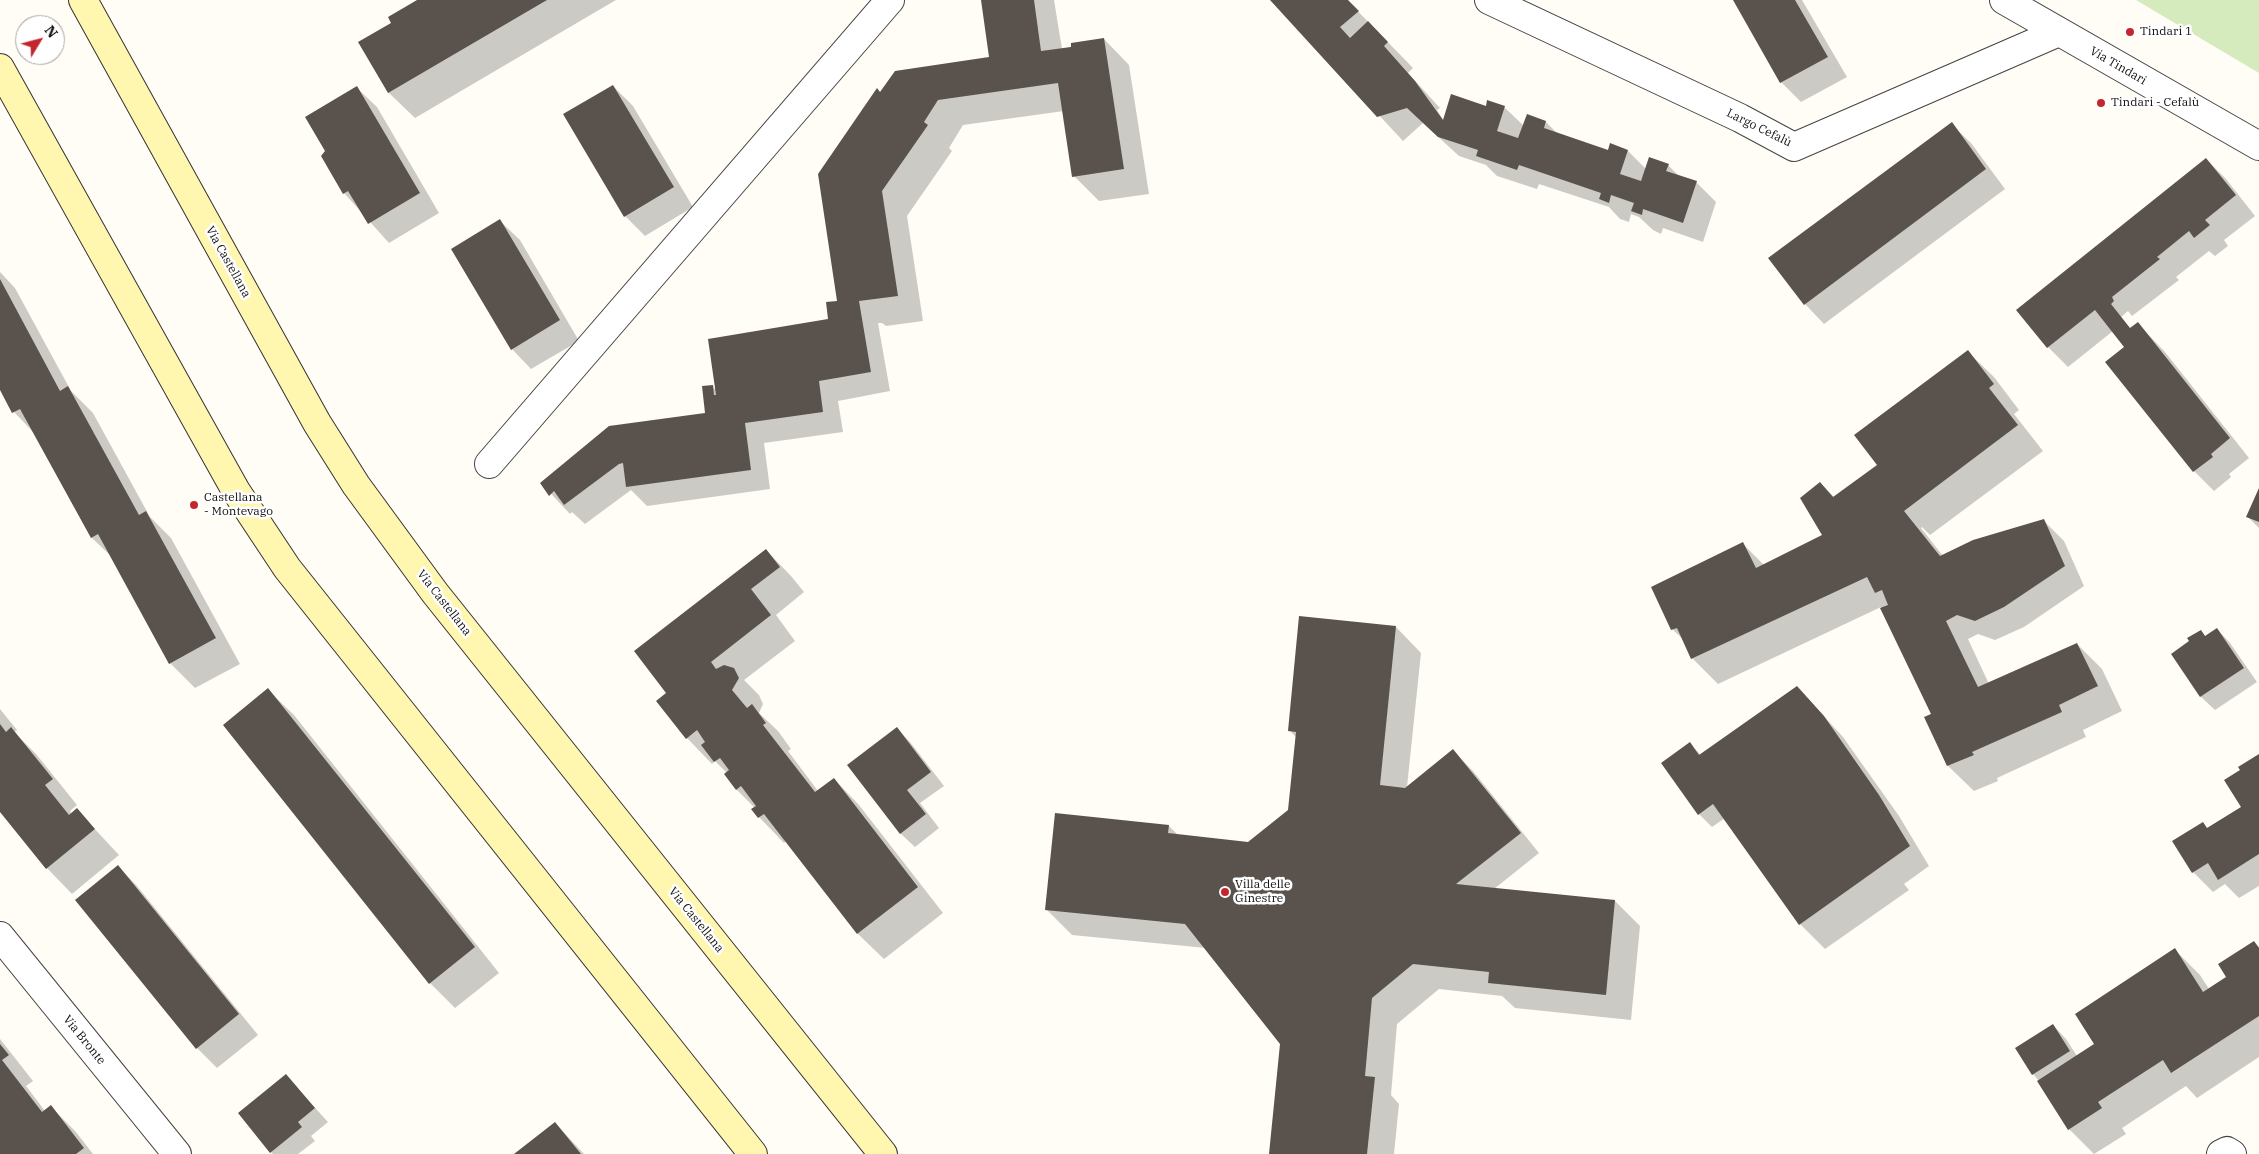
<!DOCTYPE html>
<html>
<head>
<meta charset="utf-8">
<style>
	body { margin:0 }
	#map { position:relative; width:2259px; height:1154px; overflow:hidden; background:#fffdf5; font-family:"IBM Plex Serif",serif }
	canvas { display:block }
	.north { position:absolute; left:15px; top:15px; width:50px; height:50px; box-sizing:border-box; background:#fff; border:1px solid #a0a0a0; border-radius:50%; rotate:53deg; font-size:14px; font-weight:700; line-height:20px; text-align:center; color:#111 }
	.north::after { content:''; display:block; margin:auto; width:18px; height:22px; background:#c4262e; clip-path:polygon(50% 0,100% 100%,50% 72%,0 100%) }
</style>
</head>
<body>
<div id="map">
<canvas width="2259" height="1154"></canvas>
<div class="north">N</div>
</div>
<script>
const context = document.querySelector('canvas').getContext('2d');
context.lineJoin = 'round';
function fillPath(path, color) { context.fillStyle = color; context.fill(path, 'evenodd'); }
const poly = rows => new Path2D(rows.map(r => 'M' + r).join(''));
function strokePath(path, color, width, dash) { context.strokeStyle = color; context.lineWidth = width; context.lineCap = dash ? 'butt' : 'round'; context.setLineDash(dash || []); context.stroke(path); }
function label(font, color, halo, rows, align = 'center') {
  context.font = font + ' "IBM Plex Serif",serif'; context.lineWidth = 5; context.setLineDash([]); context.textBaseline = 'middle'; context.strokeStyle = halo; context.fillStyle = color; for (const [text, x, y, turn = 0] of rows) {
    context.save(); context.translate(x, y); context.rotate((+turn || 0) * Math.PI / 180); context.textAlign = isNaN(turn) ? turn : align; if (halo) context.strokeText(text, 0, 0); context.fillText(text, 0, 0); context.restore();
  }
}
fillPath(poly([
	[2136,0,2259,0,2259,73]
]), '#d5ebbd');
fillPath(poly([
	[419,0,616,0,415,118,389,93,360,42,393,23],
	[982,0,1054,0,1062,49,1104,39,1129,65,1149,194,1099,201,1074,176,1064,111,963,125,949,148,952,151,907,216,923,321,886,326,882,323,878,323,890,391,838,401,843,432,764,443,770,489,647,506,631,490,585,524,572,512,570,514,541,483,707,414,712,386,717,391,830,320,838,302,881,94,990,58],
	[1272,0,1347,0,1413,68,1408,73,1440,108,1437,110,1444,121,1487,107,1504,107,1524,126,1527,116,1546,122,1558,134,1608,151,1610,145,1628,151,1646,169,1668,165,1680,177,1696,182,1716,202,1703,242,1663,228,1661,234,1653,230,1639,217,1631,214,1629,222,1620,219,1609,207,1539,184,1537,189,1497,176,1486,165,1459,156,1423,123,1403,141],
	[1734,0,1802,0,1847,77,1801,102,1781,82],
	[613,86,633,106,693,207,645,236,625,216],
	[357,88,377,107,439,213,389,243,344,193,326,151],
	[1951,124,1971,143,2005,189,1824,324,1805,304],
	[2206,159,2226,179,2255,216,2224,240,2228,246,2215,256,2209,251,2176,277,2179,280,2132,316,2128,311,2121,317,2130,329,2144,330,2165,352,2249,458,2229,474,2231,477,2214,491,2194,471,2127,347,2113,331,2068,367,2048,347,2018,310],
	[500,221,520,240,579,341,531,369,512,349],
	[0,272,15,288,71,391,93,413,150,517,171,538,240,664,195,688,170,663,112,557,92,538,36,435,14,412,0,388],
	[1968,352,1994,377,2019,410,2014,414,2043,451,1930,535,1922,527,1921,528,1943,556,2044,521,2064,541,2084,586,2024,627,1995,640,1978,634,1968,639,1989,684,2077,644,2102,669,2122,711,2083,730,2086,737,1997,778,1998,781,1974,791,1948,766,1926,718,1933,714,1881,607,1718,684,1692,658,1685,641,1672,629,1743,544,1764,565,1823,535,1820,483,1835,498,1879,466],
	[2259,491,2259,528,2247,516],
	[766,550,791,576,804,592,776,615,795,641,744,680,759,695,763,704,759,713,778,731,791,749,788,751,818,791,834,779,859,805,943,913,884,959,858,934,786,841,784,843,759,817,755,808,737,790,725,774,727,773,715,761,712,764,687,738,668,693],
	[1396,627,1421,653,1407,787,1453,751,1473,771,1539,853,1494,889,1615,901,1640,926,1631,1020,1515,1008,1502,996,1439,989,1397,1024,1391,1095,1399,1104,1394,1154,1270,1154,1282,1044,1206,948,1072,935,1046,909,1169,826,1179,836,1249,843,1289,811,1297,738,1289,730],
	[2217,629,2230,643,2257,682,2215,710,2201,697,2172,654,2190,642,2201,631,2206,637],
	[1797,687,1843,737,1899,816,1929,866,1904,884,1909,890,1825,949,1800,924,1725,818,1712,827,1699,814,1690,744,1701,755],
	[268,690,294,715,499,973,455,1008,430,983],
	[0,709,17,730,14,732,36,754,77,805,70,811,72,814,77,810,119,855,72,894,47,868,0,811],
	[897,729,910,742,944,786,920,803,939,828,915,847,901,834,849,765],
	[2259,756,2259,886,2239,898,2225,884,2213,892,2193,872,2203,824,2208,829,2242,807,2241,771],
	[118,866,137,886,258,1035,217,1068,197,1048,77,900],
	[2254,942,2259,947,2259,1057,2197,1098,2186,1086,2122,1128,2126,1134,2094,1154,2069,1129,2039,1081,2033,1074,2053,1025,2066,1039,2077,1056,2096,1044,2175,950,2200,975,2209,989,2228,977],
	[0,1039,33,1081,26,1086,45,1111,51,1107,76,1132,93,1154,0,1154],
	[286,1076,328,1122,311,1136,315,1141,298,1154,273,1154,271,1152],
	[555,1123,584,1154,517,1154]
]), '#0003');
fillPath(poly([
	[417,0,547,0,388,93,358,42,391,23,388,17],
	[981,0,1034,0,1041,51,1071,47,1071,43,1104,38,1124,169,1072,177,1058,83,938,100,924,122,928,125,882,191,898,296,859,301,871,372,819,381,823,412,745,423,751,470,626,487,623,463,619,464,564,505,554,491,549,496,540,483,609,426,705,413,702,386,713,385,714,395,716,395,708,339,828,319,826,302,837,301,818,174,877,88,880,92,895,71,989,57],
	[1270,0,1348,0,1359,11,1340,27,1350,38,1368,21,1388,42,1384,46,1415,81,1443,120,1451,94,1486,106,1487,100,1505,106,1497,131,1518,138,1527,114,1546,121,1544,128,1608,150,1610,143,1628,150,1620,174,1641,181,1649,157,1669,164,1666,171,1697,181,1683,223,1643,209,1642,215,1631,211,1634,203,1611,195,1609,203,1599,199,1601,193,1519,165,1517,170,1476,156,1478,150,1438,137,1407,108,1377,117],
	[1733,0,1795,0,1828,57,1780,83],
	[613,85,674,187,624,217,563,114],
	[357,86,420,193,368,224,348,191,343,194,321,156,325,151,305,117],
	[1952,122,1986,169,1804,305,1768,258],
	[2206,158,2236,195,2205,220,2210,225,2194,238,2189,231,2157,257,2160,259,2112,297,2114,301,2111,304,2130,328,2138,322,2230,438,2211,454,2213,457,2193,472,2105,362,2124,347,2095,310,2047,348,2016,310],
	[500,219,560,320,511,350,451,249],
	[0,279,60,391,68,386,139,515,146,511,216,638,169,664,98,534,91,538,20,409,12,413,0,390],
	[1968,350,1994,384,1989,388,2018,425,1904,511,1940,556,1973,540,2044,519,2065,566,2004,607,1975,621,1957,615,1946,621,1978,687,2077,643,2098,686,2059,705,2062,712,1972,752,1974,755,1947,766,1924,717,1931,714,1880,608,1888,605,1882,590,1875,593,1867,577,1691,659,1677,628,1671,630,1651,587,1743,542,1756,568,1822,535,1800,498,1820,482,1833,497,1877,465,1854,435],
	[2259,488,2259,522,2246,517],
	[766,549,780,567,751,589,771,615,711,662,716,669,724,665,734,668,739,678,732,690,747,708,752,704,766,723,763,725,815,792,834,778,918,887,857,934,764,814,758,818,751,809,756,806,741,786,736,790,724,774,729,770,720,758,714,762,701,745,705,742,697,730,686,739,656,701,666,693,634,651],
	[1299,616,1396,626,1380,785,1405,788,1453,749,1521,833,1456,884,1615,900,1606,995,1488,983,1489,972,1413,964,1372,998,1365,1076,1375,1077,1367,1154,1269,1154,1280,1044,1185,924,1045,910,1055,813,1169,825,1168,833,1248,842,1288,810,1296,732,1288,731],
	[2217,628,2244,668,2200,697,2171,654,2189,641,2187,638,2201,630,2205,636],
	[1797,686,1824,716,1879,795,1910,846,1799,925,1713,804,1698,815,1661,763,1690,742,1699,755],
	[268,688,475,947,429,984,223,725],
	[0,724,6,732,11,727,53,779,45,785,69,815,77,808,95,829,46,869,0,812],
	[897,727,931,772,907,790,926,814,900,834,847,765],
	[2259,754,2259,854,2218,880,2208,863,2192,873,2172,841,2203,822,2207,828,2241,807,2224,780,2240,770,2238,767],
	[118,865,239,1014,196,1049,75,900],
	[2254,941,2259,948,2259,1016,2171,1073,2163,1060,2098,1102,2102,1108,2068,1130,2037,1081,2094,1044,2075,1014,2175,948,2203,992,2226,977,2218,964],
	[2053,1024,2070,1051,2032,1075,2015,1048],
	[0,1044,9,1055,2,1060,42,1112,51,1105,84,1148,76,1154,0,1154],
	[286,1074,315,1108,298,1122,302,1127,270,1153,238,1113],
	[555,1122,581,1154,514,1154]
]), '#5a524d');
const minor = poly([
	[1489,0,1740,118,1794,147,2059,32],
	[2004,0,2259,146],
	[489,464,890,0],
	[0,936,177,1154],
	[2221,1154,2227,1151,2232,1154]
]);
const secondary = poly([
	[83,0,317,423,356,485,435,593,883,1154],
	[0,68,236,491,287,568,753,1154]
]);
strokePath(minor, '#444', 30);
strokePath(secondary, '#333', 30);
strokePath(minor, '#fff', 28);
strokePath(secondary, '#fff6b0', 28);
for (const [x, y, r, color] of [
	[2130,32,5,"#c4262e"],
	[2101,103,5,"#c4262e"],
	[194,505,5,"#c4262e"],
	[1225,892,5,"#c4262e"]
]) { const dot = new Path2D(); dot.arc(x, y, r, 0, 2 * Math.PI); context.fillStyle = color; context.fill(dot); strokePath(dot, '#fff', 2); }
label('12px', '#111', '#fff', [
	["Tindari 1",2140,32],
	["Tindari - Cefalù",2111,103],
	["Castellana",204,498],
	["- Montevago",204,512],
	["Villa delle",1235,885],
	["Ginestre",1235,899]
], 'left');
label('12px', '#111', '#fff', [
	["Via Tindari",2118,66,30],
	["Largo Cefalù",1759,128,26],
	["Via Castellana",228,262,61],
	["Via Castellana",444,603,52],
	["Via Castellana",696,920,51],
	["Via Bronte",84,1040,51]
]);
</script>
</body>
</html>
